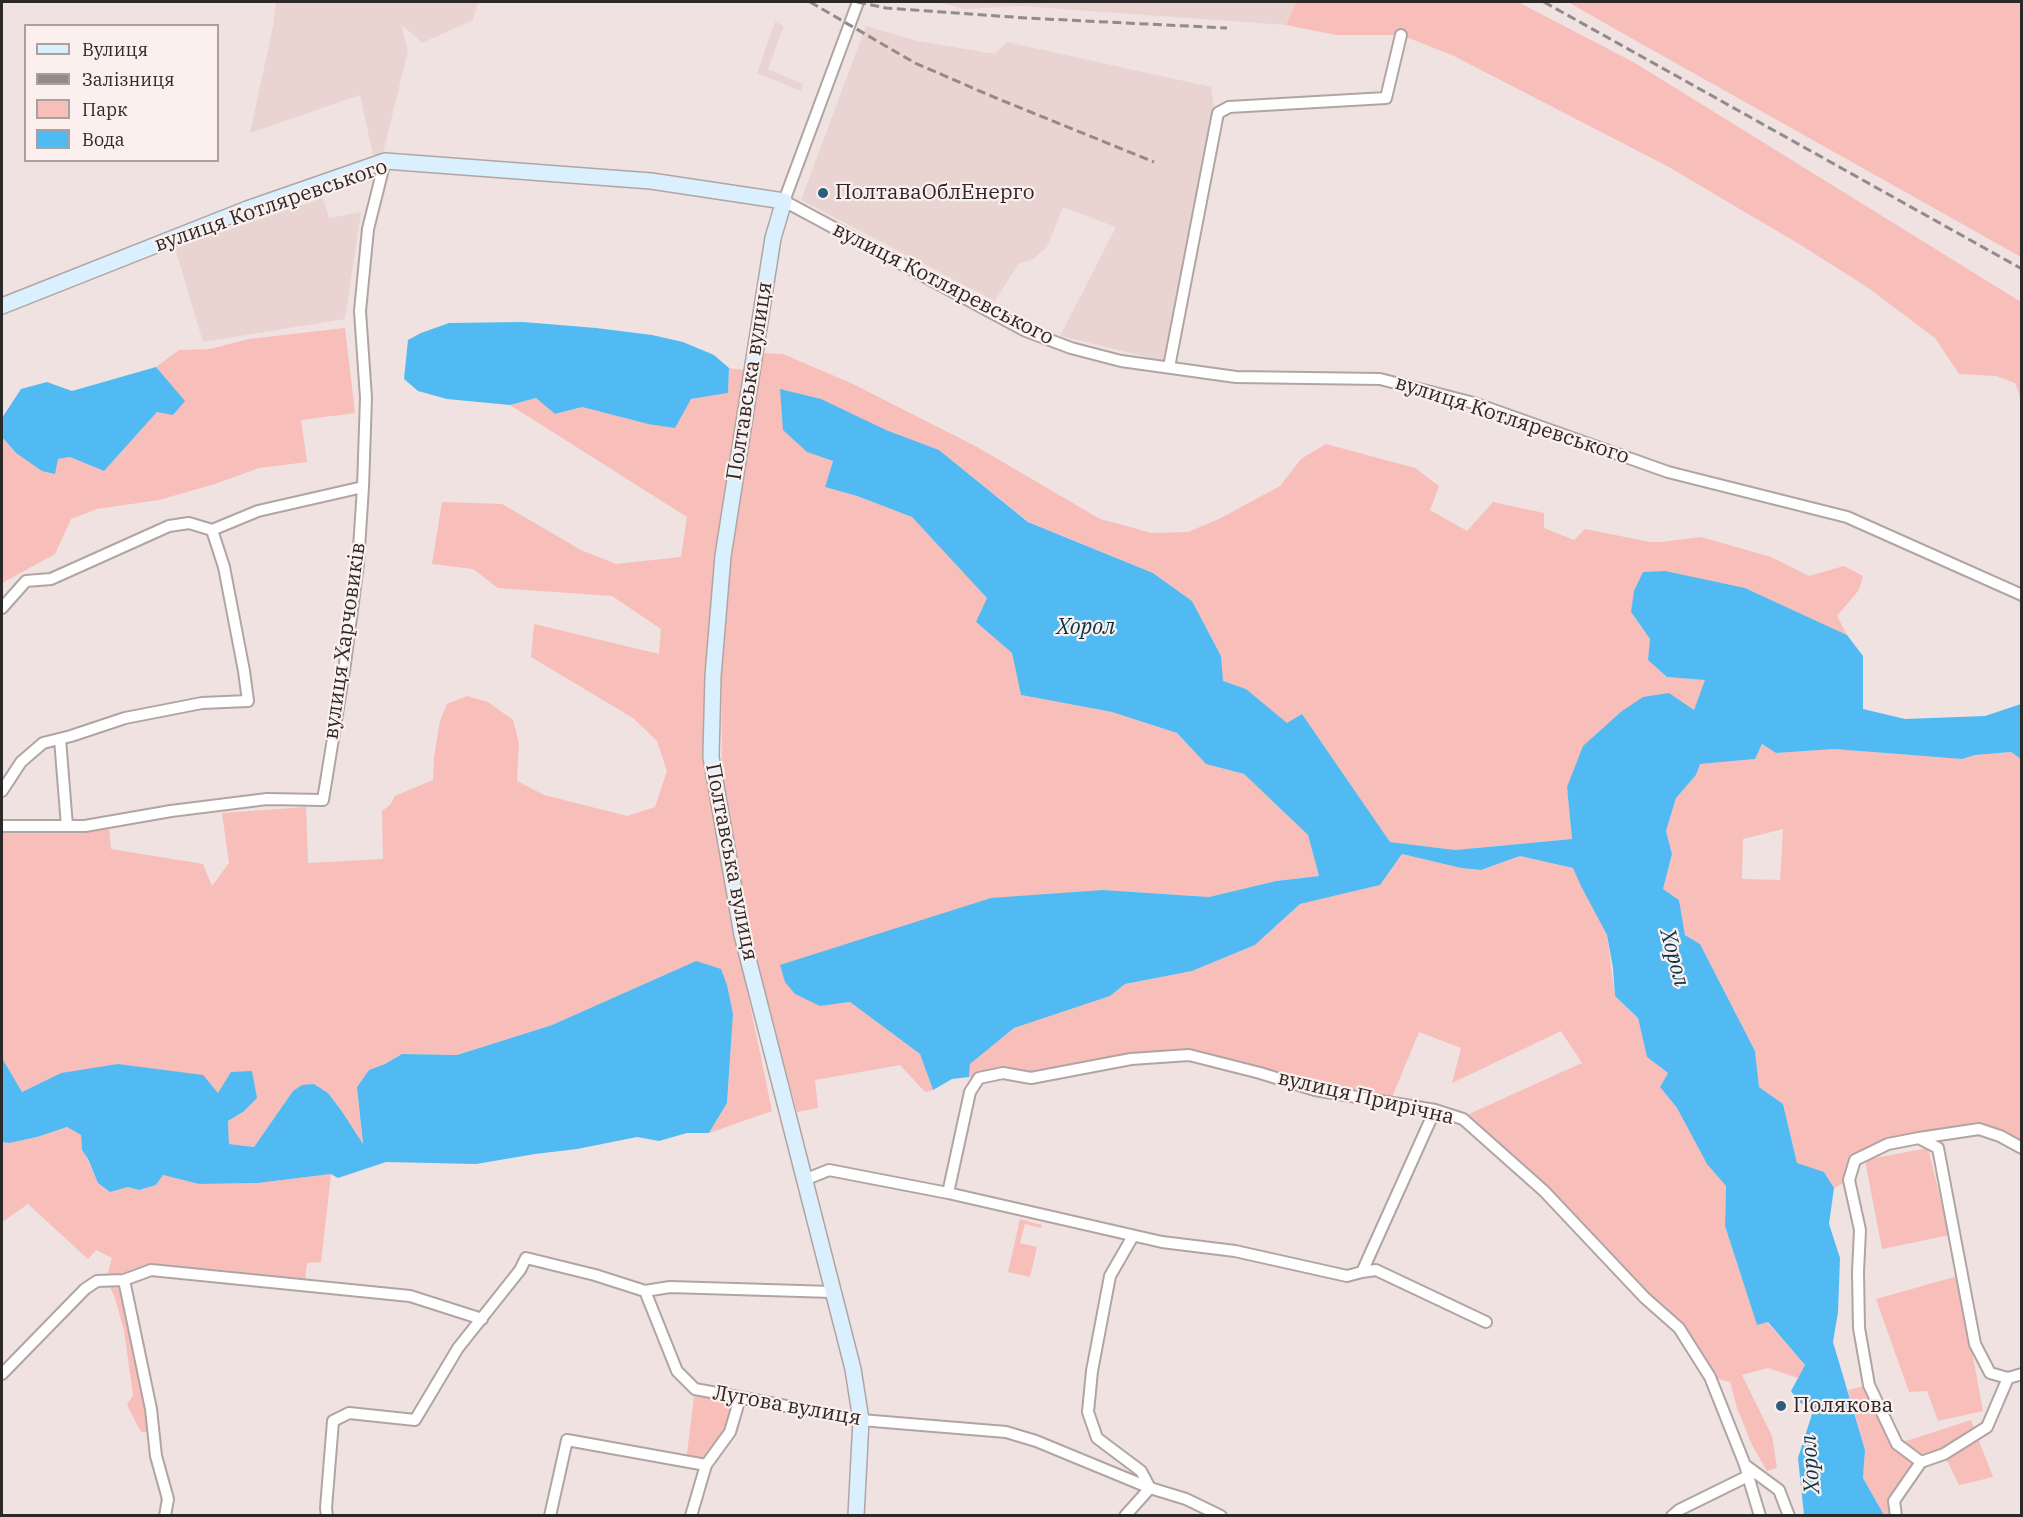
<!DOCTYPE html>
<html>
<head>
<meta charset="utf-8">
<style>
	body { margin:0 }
	#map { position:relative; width:2023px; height:1517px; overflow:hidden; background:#efe2e1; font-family:"IBM Plex Serif",serif }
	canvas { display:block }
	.frame { position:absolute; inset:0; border:3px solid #2d2828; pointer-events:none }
	.legend { position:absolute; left:24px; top:24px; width:195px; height:138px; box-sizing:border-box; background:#fcf0ef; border:2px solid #a9a09f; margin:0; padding:8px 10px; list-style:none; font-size:18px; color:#2d2828 }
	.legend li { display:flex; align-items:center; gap:12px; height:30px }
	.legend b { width:30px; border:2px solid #a9a09f }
</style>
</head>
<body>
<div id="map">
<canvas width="2023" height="1517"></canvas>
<div class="frame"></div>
<ul class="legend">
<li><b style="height:8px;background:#daf0fe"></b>Вулиця</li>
<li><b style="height:8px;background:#938a8a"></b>Залізниця</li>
<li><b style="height:16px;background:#f7beba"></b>Парк</li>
<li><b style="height:16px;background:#52baf2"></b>Вода</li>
</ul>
</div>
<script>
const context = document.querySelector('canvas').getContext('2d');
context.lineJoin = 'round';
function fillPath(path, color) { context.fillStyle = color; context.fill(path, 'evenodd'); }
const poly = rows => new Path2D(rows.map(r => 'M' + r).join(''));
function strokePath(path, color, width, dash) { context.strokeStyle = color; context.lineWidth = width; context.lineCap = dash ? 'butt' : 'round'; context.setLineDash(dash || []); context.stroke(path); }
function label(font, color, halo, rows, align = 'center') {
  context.font = font + ' "IBM Plex Serif",serif'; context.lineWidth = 4.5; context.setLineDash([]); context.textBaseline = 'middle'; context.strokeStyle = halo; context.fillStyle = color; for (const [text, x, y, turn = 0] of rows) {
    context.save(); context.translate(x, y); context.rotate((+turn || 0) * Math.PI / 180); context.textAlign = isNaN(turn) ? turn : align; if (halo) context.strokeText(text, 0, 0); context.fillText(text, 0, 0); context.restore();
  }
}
fillPath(poly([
	[276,2,478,2,473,20,422,43,401,24,408,51,382,157,373,155,360,95,250,133,273,27],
	[938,2,1296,2,1286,25,1020,6,964,9],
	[775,22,784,26,768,69,803,84,801,91,757,73],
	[866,26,918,41,995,54,1007,42,1211,87,1214,109,1164,361,1060,336,1116,227,1063,207,1047,247,1033,259,1018,264,995,301,801,200],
	[323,198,329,218,361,212,345,319,203,342,175,248]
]), '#e9d4d2');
fillPath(poly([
	[1296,2,1518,2,1635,63,2021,302,2021,399,2015,383,1996,376,1959,374,1935,338,1867,287,1799,244,1667,166,1452,55,1401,35,1336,35,1286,25],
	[1568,2,2021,2,2021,257,1615,29],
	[345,328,355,413,301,420,307,462,259,468,215,484,159,500,97,509,71,519,55,554,2,583,2,437,16,453,58,459,70,457,104,471,157,412,184,401,156,367,179,350,210,349,249,339],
	[761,353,783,354,853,384,977,447,1100,519,1152,533,1188,532,1221,518,1280,486,1301,459,1326,444,1415,468,1439,486,1430,510,1467,531,1493,502,1544,513,1544,528,1574,540,1585,529,1650,542,1661,542,1701,537,1771,557,1809,576,1844,566,1863,576,1859,590,1837,616,1847,635,1745,588,1631,612,1650,639,1648,660,1667,677,1706,680,1694,710,1567,787,1572,839,1455,850,1390,842,1302,714,1287,724,1246,689,1222,681,1221,656,1192,601,1153,573,1029,522,939,450,886,430,807,452,833,461,825,487,857,496,912,517,988,598,976,622,1012,653,1021,695,1112,712,1177,733,1206,764,1244,774,1308,835,1319,876,1276,881,1209,897,1103,890,849,945,781,965,820,1006,850,1002,920,1054,933,1090,925,1092,900,1065,815,1080,818,1108,797,1112,744,913,722,789,721,624],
	[729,368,745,370,715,563,703,755,735,932,772,1111,709,1133,727,1103,733,1014,696,961,552,1025,457,1055,402,1054,385,1064,369,1070,357,1087,363,1146,341,1110,328,1093,314,1084,293,1091,254,1147,229,1144,228,1121,243,1112,218,1094,61,1073,22,1092,2,1058,2,826,109,827,111,849,203,864,212,886,229,863,222,813,306,807,308,863,383,859,382,811,390,805,395,796,433,780,434,757,440,721,447,704,467,696,488,702,513,720,519,743,517,781,544,795,627,816,655,807,667,771,657,741,633,718,531,657,534,624,659,654,661,629,612,596,498,588,473,569,432,564,442,502,502,504,581,550,616,564,681,557,687,517,510,405,536,398,555,414,582,407,648,424,691,399,728,393],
	[1762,744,1776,753,1834,749,1962,759,1975,755,2011,752,2021,759,2021,1148,1979,1129,1919,1138,1855,1160,1845,1182,1834,1188,1824,1172,1797,1164,1783,1104,1759,1087,1755,1051,1700,944,1685,935,1679,900,1663,889,1672,854,1666,831,1676,798,1696,775,1700,764,1755,759],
	[1783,829,1780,880,1742,879,1743,839],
	[1402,854,1461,868,1481,870,1520,856,1574,868,1607,935,1615,996,1638,1018,1647,1057,1668,1073,1660,1087,1677,1108,1707,1164,1726,1186,1725,1226,1757,1325,1767,1322,1805,1365,1798,1378,1768,1368,1742,1375,1772,1436,1777,1468,1767,1471,1752,1445,1737,1408,1730,1382,1710,1377,1679,1328,1544,1191,1463,1119,1469,1114,1582,1063,1561,1031,1452,1083,1461,1048,1419,1032,1390,1102,1189,1055,1031,1078,969,1077,970,1064,1014,1028,1110,996,1125,984,1192,971,1255,945,1300,904,1380,885],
	[67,1127,81,1135,82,1150,86,1156,98,1183,110,1192,128,1187,139,1190,156,1185,163,1175,199,1184,258,1183,331,1174,321,1262,307,1263,305,1280,144,1265,123,1273,111,1275,111,1280,121,1291,146,1411,148,1432,141,1432,127,1405,133,1395,124,1330,114,1295,106,1280,112,1258,96,1250,88,1259,28,1204,2,1222,2,1142,9,1143,37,1137],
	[1928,1148,1949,1235,1882,1249,1865,1160],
	[1020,1219,1042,1225,1041,1228,1025,1224,1020,1243,1037,1247,1030,1277,1008,1272],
	[1958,1276,1983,1411,1938,1421,1927,1391,1909,1392,1876,1299],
	[1869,1385,1897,1444,1971,1420,1993,1477,1959,1485,1944,1454,1921,1462,1894,1501,1896,1515,1884,1515,1863,1478,1865,1450,1848,1390],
	[702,1395,738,1405,730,1432,706,1465,686,1461,694,1397]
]), '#f7beba');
fillPath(poly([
	[523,322,596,328,652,335,683,342,714,355,729,368,728,393,691,399,675,428,648,424,582,407,555,414,536,398,510,405,447,399,418,391,404,379,408,340,421,333,449,323],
	[156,367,185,401,173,415,157,412,104,471,70,457,58,459,55,474,42,471,16,453,2,437,2,418,21,389,47,382,72,391],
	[780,389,821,399,886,430,939,450,1028,522,1153,573,1192,601,1221,656,1223,681,1246,689,1287,723,1302,714,1390,842,1455,850,1572,839,1567,787,1583,746,1622,711,1643,697,1669,693,1694,710,1705,680,1667,677,1648,660,1650,639,1631,612,1634,591,1643,572,1665,571,1745,588,1847,635,1863,656,1863,709,1905,719,1985,716,2021,704,2021,759,2011,752,1975,755,1962,759,1834,749,1776,753,1762,744,1755,759,1700,764,1696,775,1676,798,1666,831,1672,854,1663,889,1679,900,1685,935,1700,944,1755,1051,1759,1087,1783,1104,1797,1163,1824,1172,1834,1188,1829,1224,1840,1258,1838,1312,1833,1342,1865,1450,1863,1478,1884,1515,1804,1515,1798,1458,1813,1411,1798,1401,1791,1391,1805,1365,1768,1322,1757,1325,1725,1226,1726,1186,1707,1164,1677,1108,1660,1087,1668,1073,1647,1057,1638,1018,1615,996,1613,968,1607,935,1581,886,1573,868,1520,856,1481,870,1461,868,1402,854,1380,885,1300,904,1255,945,1192,971,1125,984,1110,996,1014,1028,970,1064,969,1077,952,1079,933,1090,920,1054,850,1002,820,1006,795,994,785,982,780,965,991,898,1103,890,1209,897,1276,881,1319,876,1308,835,1244,774,1206,764,1177,733,1112,712,1021,695,1012,653,976,622,987,598,912,517,857,496,825,487,833,461,807,452,783,430],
	[696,961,721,969,727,985,733,1014,727,1103,709,1133,687,1133,659,1141,637,1137,577,1149,535,1154,476,1164,386,1162,338,1178,331,1174,258,1183,199,1184,163,1175,156,1185,139,1190,128,1187,110,1192,98,1183,88,1159,82,1150,81,1135,67,1127,37,1137,9,1143,2,1142,2,1058,22,1092,61,1073,118,1064,203,1075,218,1093,231,1072,252,1071,257,1098,243,1112,228,1121,229,1144,254,1147,293,1091,302,1085,314,1084,328,1093,341,1110,363,1144,357,1087,369,1070,385,1064,402,1054,457,1055,552,1025]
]), '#52baf2');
const street = poly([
	[858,2,784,201,1026,331,1071,348,1121,361,1236,377,1380,379,1474,403,1668,472,1847,517,2022,595],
	[1169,367,1218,113,1229,107,1386,98,1401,35],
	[2,608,26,581,51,579,169,526,189,523,212,530,258,511,363,487],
	[60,739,67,826],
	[2,791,21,762,43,743,71,736,125,718,202,703,248,701,244,671,224,567,212,530],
	[2,826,85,826,171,811,267,799,323,800,344,671,358,564,363,487,366,398,360,311,368,229,385,161],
	[1919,1138,1979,1129,2000,1136,2022,1148],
	[804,1180,829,1170,948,1193,1162,1242,1235,1251,1347,1276,1362,1272,1435,1110],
	[948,1193,970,1092,979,1078,1003,1073,1031,1078,1131,1059,1189,1055,1260,1073,1315,1090,1435,1110,1463,1119,1544,1191,1645,1298,1679,1328,1710,1377,1745,1465,1779,1490,1789,1516],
	[1362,1272,1376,1270,1486,1322],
	[124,1280,151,1409,156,1456,168,1499,165,1516],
	[645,1291,677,1371,695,1389,861,1420,1006,1432,1036,1441,1150,1488,1186,1499,1221,1516],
	[2,1374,85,1289,97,1281,124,1280,151,1270,410,1296,482,1319],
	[1921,1462,1944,1454,1987,1427,2008,1378],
	[1748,1476,1760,1516],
	[327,1516,326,1508,333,1421,349,1413,415,1420,458,1348,520,1270,526,1258,595,1275,645,1291,670,1287,832,1292],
	[550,1516,567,1440,706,1465],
	[691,1516,706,1465,730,1432,740,1398],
	[1125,1516,1150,1488,1141,1471,1097,1438,1088,1412,1092,1371,1110,1276,1133,1236],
	[1672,1516,1679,1510,1748,1476,1745,1465],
	[1896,1516,1894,1501,1921,1462,1897,1444,1869,1385,1859,1328,1858,1272,1860,1230,1849,1180,1855,1160,1888,1144,1919,1138,1938,1148,1975,1344,1990,1373,2008,1378,2022,1374]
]);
const secondary = poly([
	[2,306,247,209,385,161,651,181,784,201,773,238,723,556,713,676,711,757,742,935,853,1369,861,1420,856,1516]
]);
strokePath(street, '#b1a5a4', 14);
strokePath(secondary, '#b1a5a4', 18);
strokePath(street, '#fff', 10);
strokePath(secondary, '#daf0fe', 15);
strokePath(poly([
	[810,2,915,63,996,98,1154,162],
	[857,2,886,8,1026,18,1227,28],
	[1544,2,2022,269]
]), '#938a8a', 3, [9, 4.5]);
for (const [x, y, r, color] of [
	[823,193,6,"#2a5e7a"],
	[1781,1406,6,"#2a5e7a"]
]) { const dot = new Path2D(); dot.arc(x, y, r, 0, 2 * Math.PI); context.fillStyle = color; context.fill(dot); strokePath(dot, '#fcf0ef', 2); }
label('21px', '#2d2828', '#fcf0ef', [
	["ПолтаваОблЕнерго",835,193],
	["Полякова",1793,1406]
], 'left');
label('21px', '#2d2828', '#fcf0ef', [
	["вулиця Котляревського",271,206,-19],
	["вулиця Котляревського",943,284,27],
	["Полтавська вулиця",750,381,-81],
	["вулиця Котляревського",1512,420,18],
	["вулиця Харчовиків",345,641,-82],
	["Полтавська вулиця",731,862,79],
	["вулиця Прирічна",1366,1098,13],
	["Лугова вулиця",787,1406,10]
]);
label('italic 22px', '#05344b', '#fcf0ef', [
	["Хорол",1086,628],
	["Хорол",1674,958,75],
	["Хорол",1811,1464,-94]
]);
</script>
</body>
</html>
